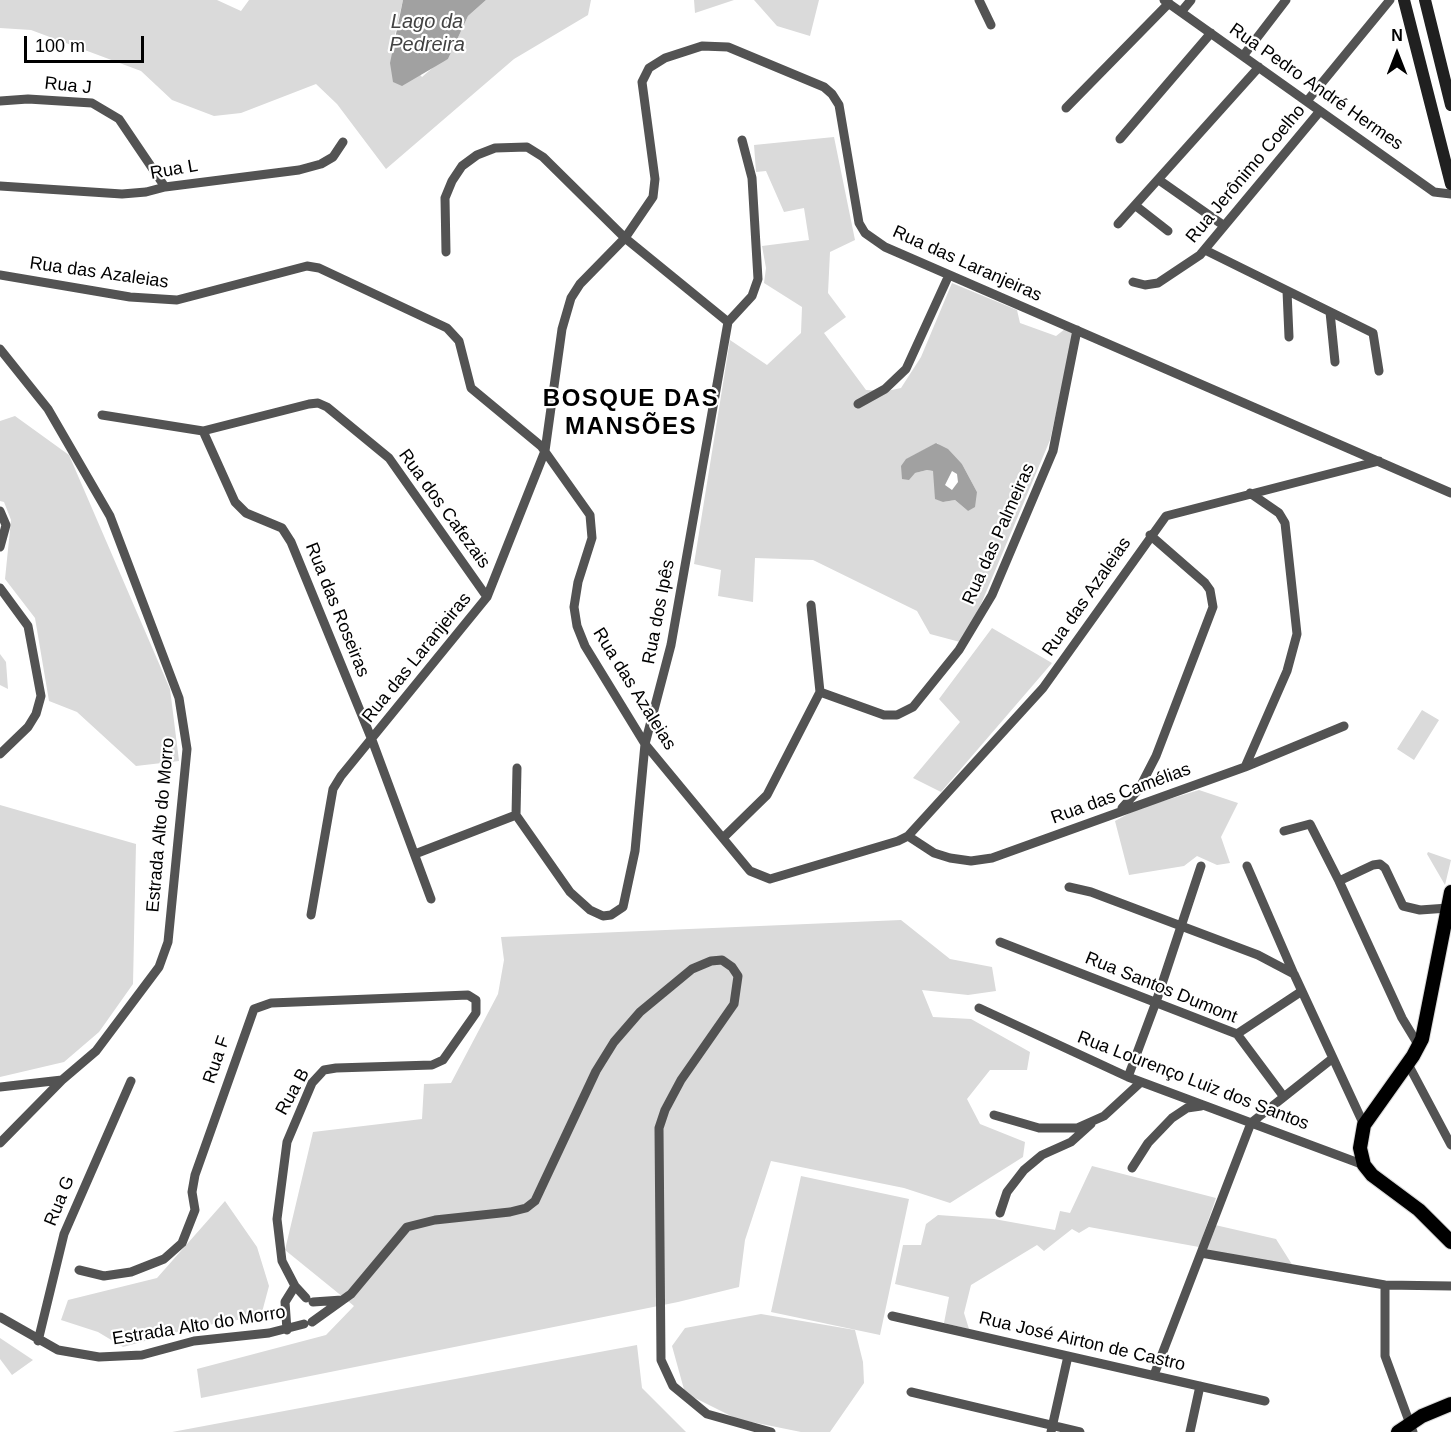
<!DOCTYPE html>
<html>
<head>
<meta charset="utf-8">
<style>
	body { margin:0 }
	#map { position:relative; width:1451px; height:1432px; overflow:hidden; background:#fff; font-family:Arial,sans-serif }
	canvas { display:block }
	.north { position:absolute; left:1367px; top:24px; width:60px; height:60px; -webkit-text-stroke:4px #fff; paint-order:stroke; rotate:0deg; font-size:16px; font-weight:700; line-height:24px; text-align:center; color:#000 }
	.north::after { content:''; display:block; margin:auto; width:21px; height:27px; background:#000; clip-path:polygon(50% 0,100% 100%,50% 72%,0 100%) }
	.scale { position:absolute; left:24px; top:36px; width:120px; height:27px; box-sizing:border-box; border:3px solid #000; border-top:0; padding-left:8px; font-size:18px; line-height:21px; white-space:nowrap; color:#000; -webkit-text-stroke:4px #fff; paint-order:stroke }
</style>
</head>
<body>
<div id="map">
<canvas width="1451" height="1432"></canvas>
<div class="north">N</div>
<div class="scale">100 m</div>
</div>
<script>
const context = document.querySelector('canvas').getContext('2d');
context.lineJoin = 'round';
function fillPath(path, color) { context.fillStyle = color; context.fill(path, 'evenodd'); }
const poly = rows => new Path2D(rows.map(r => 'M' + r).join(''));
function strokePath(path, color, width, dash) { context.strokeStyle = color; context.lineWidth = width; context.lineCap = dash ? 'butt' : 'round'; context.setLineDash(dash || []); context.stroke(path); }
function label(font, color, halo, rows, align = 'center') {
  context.font = font + ' Arial,sans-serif'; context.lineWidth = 4.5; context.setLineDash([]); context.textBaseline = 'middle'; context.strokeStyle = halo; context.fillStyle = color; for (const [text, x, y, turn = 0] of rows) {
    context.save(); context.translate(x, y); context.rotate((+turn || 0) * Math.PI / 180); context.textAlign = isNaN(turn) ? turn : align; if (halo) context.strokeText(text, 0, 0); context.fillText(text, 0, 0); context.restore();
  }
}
fillPath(poly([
	[0,0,217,0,241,11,249,0,403,0,393,43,422,77,437,64,448,59,468,16,486,0,591,0,588,15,514,59,386,169,337,104,316,84,241,113,214,116,172,100,141,71,31,30,0,28],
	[694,0,734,0,695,13],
	[754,0,819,0,810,36,777,26],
	[834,137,855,240,830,252,828,293,846,317,824,333,866,390,887,391,901,388,921,357,952,283,1017,310,1020,323,1056,336,1065,329,1074,333,1050,440,976,616,960,642,930,634,917,611,813,560,755,558,753,602,718,596,721,570,694,564,730,340,767,365,801,333,802,307,764,283,766,268,762,246,809,240,804,208,784,212,766,171,756,172,754,145],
	[937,443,962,464,977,492,968,511,955,500,943,502,933,471,927,470,915,473,907,459],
	[15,416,69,455,170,689,179,761,136,766,77,712,49,701,35,618,5,579,11,520,4,502,0,501,0,421],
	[992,628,1052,663,941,792,913,778,960,722,939,699],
	[0,654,6,662,8,689,0,685],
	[1422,710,1439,720,1414,760,1397,749],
	[1199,790,1238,803,1221,837,1230,863,1217,865,1197,856,1184,866,1129,875,1115,821,1137,809],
	[0,805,136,844,133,984,99,1032,64,1062,0,1077],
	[1428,852,1451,860,1445,885,1427,854],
	[901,920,950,959,992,967,996,991,968,995,922,990,933,1017,971,1019,1030,1052,1027,1070,990,1070,967,1099,980,1124,1025,1142,1023,1157,950,1203,904,1188,771,1161,745,1240,739,1287,678,1302,201,1398,197,1369,326,1335,354,1306,285,1250,313,1132,422,1119,424,1084,451,1083,498,994,504,960,501,937],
	[1092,1166,1216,1198,1199,1247,1089,1227,1079,1233,1072,1229,1044,1251,1037,1245,971,1285,964,1313,969,1329,944,1323,949,1297,895,1284,903,1245,921,1245,926,1224,938,1215,994,1219,1055,1230,1060,1211,1070,1213],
	[801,1176,909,1199,880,1335,771,1312],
	[225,1201,257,1247,269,1286,261,1316,196,1327,123,1347,98,1332,61,1320,68,1300,157,1278],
	[1215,1225,1276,1239,1293,1266,1206,1250],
	[761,1314,855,1330,863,1362,864,1383,830,1432,801,1432,737,1419,685,1393,672,1346,685,1328],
	[0,1338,33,1360,12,1375,0,1359],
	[637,1345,642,1388,686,1432,172,1432]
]), '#dadada');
fillPath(poly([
	[403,0,486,0,468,16,448,59,402,86,393,82,390,63],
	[936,443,948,449,962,464,977,492,975,507,968,511,955,500,943,502,935,499,933,471,927,470,915,473,909,480,902,479,901,466,906,459],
	[952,471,957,474,958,482,952,490,945,485]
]), '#a1a1a1');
const primary = poly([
	[1451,892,1422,1039,1413,1056,1364,1125,1360,1148,1364,1165,1372,1175,1419,1210,1451,1242],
	[1398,1432,1422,1416,1451,1404]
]);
strokePath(primary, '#dbdbdb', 16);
strokePath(poly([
	[979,0,991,25],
	[1164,0,1434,192,1451,194],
	[1181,12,1191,0],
	[1243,56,1286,0],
	[0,101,28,99,92,103,119,119,165,187],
	[1307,101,1390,0],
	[1066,108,1169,3],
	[1120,139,1211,33],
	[1159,180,1223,225],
	[0,186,122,194,146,192,165,187,299,170,321,164,333,157,343,142],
	[1136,206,1168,231],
	[1118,224,1259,67],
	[1205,250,1373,333,1379,371],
	[446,252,445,198,452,181,462,166,477,155,495,148,527,147,543,157,625,238,728,322],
	[0,275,130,297,177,300,307,266,319,268,447,328,459,341,471,388,541,446,590,515,592,538,578,582,574,607,577,626,585,646,645,744,750,871,770,879,898,841,908,836,1043,688,1166,516,1379,461],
	[1133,282,1145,285,1158,283,1200,255,1320,111],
	[1287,291,1289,337],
	[1330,312,1335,362],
	[0,349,48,409,110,516,179,698,187,749,168,942,159,967,96,1051,62,1080,0,1143],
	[858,404,885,389,906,369,949,275],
	[102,415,203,431,309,404,318,403,327,407,389,458,487,597],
	[203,431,235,502,246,513,282,528,291,542,372,740,431,899],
	[0,511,6,525,0,547],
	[0,588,28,626,41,696,36,714,28,727,0,754],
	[811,605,820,692],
	[1245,767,1287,671,1297,634,1285,523,1279,513,1250,493],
	[1122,808,1139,789,1156,756,1213,607,1210,590,1205,583,1150,535],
	[516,815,517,768],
	[1284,831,1310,824,1339,881,1402,1018,1419,1046],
	[908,836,934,853,950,858,971,861,992,858,1245,767,1344,726],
	[723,838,767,795,820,692,884,715,897,715,913,707,959,650,992,595,1053,451,1077,330],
	[415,854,516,815,570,892,590,910,603,916,611,915,623,907,635,851,645,744,671,645,728,322,752,296,758,279,752,178,742,140],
	[1247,866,1293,972],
	[1339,881,1373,865,1380,864,1385,868,1403,906,1420,910,1448,908],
	[1069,887,1091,892,1258,955,1294,974,1364,1125],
	[311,915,333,789,341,776,487,597,545,451,562,329,571,298,580,284,625,238,653,197,655,179,642,82,649,68,665,58,702,46,728,47,824,87,832,94,839,105,859,223,865,233,885,247,1451,493],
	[1000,942,1237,1034,1284,1097],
	[979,1008,1128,1077,1364,1165],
	[1237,1034,1302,991],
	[1408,1064,1451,1145],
	[1128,1077,1156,1002,1201,866],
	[0,1087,62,1080],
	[994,1115,1039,1128,1077,1128,1104,1116,1141,1082],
	[1132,1168,1148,1143,1172,1118,1187,1108,1201,1106],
	[1000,1213,1007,1192,1024,1170,1042,1155,1071,1142,1091,1124],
	[1201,1253,1385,1285,1451,1286],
	[79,1270,104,1276,131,1272,164,1259,182,1243,195,1210,192,1192,195,1175,254,1009,271,1003,468,995,476,1000,476,1013,443,1060,432,1065,336,1068,324,1070,312,1083,287,1142,277,1219,282,1261,295,1286,306,1298],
	[1385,1285,1385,1356,1413,1432],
	[313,1302,342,1300],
	[892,1316,1265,1401],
	[0,1317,58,1350,99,1357,142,1355,194,1341,269,1333,304,1324],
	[312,1322,351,1294,407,1227,435,1220,510,1212,526,1208,535,1201,596,1071,614,1042,640,1012,692,969,711,961,722,960,732,967,738,976,734,1004,681,1080,665,1110,659,1128,661,1360,673,1386,707,1414,771,1432],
	[287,1330,285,1302,295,1286],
	[38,1341,64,1234,131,1081],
	[1154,1375,1251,1123,1333,1058],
	[911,1392,1080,1432],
	[1051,1432,1068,1356],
	[1190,1432,1200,1386]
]), '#535353', 9);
strokePath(poly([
	[1404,0,1451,184],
	[1425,0,1451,105]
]), '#202020', 12);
strokePath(primary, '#000', 14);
label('18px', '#000', '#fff', [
	["Rua J",68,86,6],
	["Rua Pedro André Hermes",1316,87,35],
	["Rua L",174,170,-10],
	["Rua Jerônimo Coelho",1246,174,-50],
	["Rua das Laranjeiras",967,264,24],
	["Rua das Azaleias",99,273,8],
	["Rua dos Cafezais",444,509,54],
	["Rua das Palmeiras",999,534,-66],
	["Rua das Azaleias",1087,597,-55],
	["Rua das Roseiras",337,610,68],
	["Rua dos Ipês",659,612,-79],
	["Rua das Laranjeiras",417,658,-51],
	["Rua das Azaleias",634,689,58],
	["Rua das Camélias",1121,794,-20],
	["Estrada Alto do Morro",161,825,-85],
	["Rua Santos Dumont",1161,988,22],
	["Rua F",217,1060,-71],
	["Rua Lourenço Luiz dos Santos",1193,1081,21],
	["Rua B",293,1092,-61],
	["Rua G",60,1201,-68],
	["Estrada Alto do Morro",199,1326,-9],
	["Rua José Airton de Castro",1082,1342,13]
]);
label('italic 20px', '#424242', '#fff', [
	["Lago da",427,22],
	["Pedreira",427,45]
]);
context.letterSpacing = '1.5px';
label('bold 24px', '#000', '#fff', [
	["BOSQUE DAS",631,399],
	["MANSÕES",631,427]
]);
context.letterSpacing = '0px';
</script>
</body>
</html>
